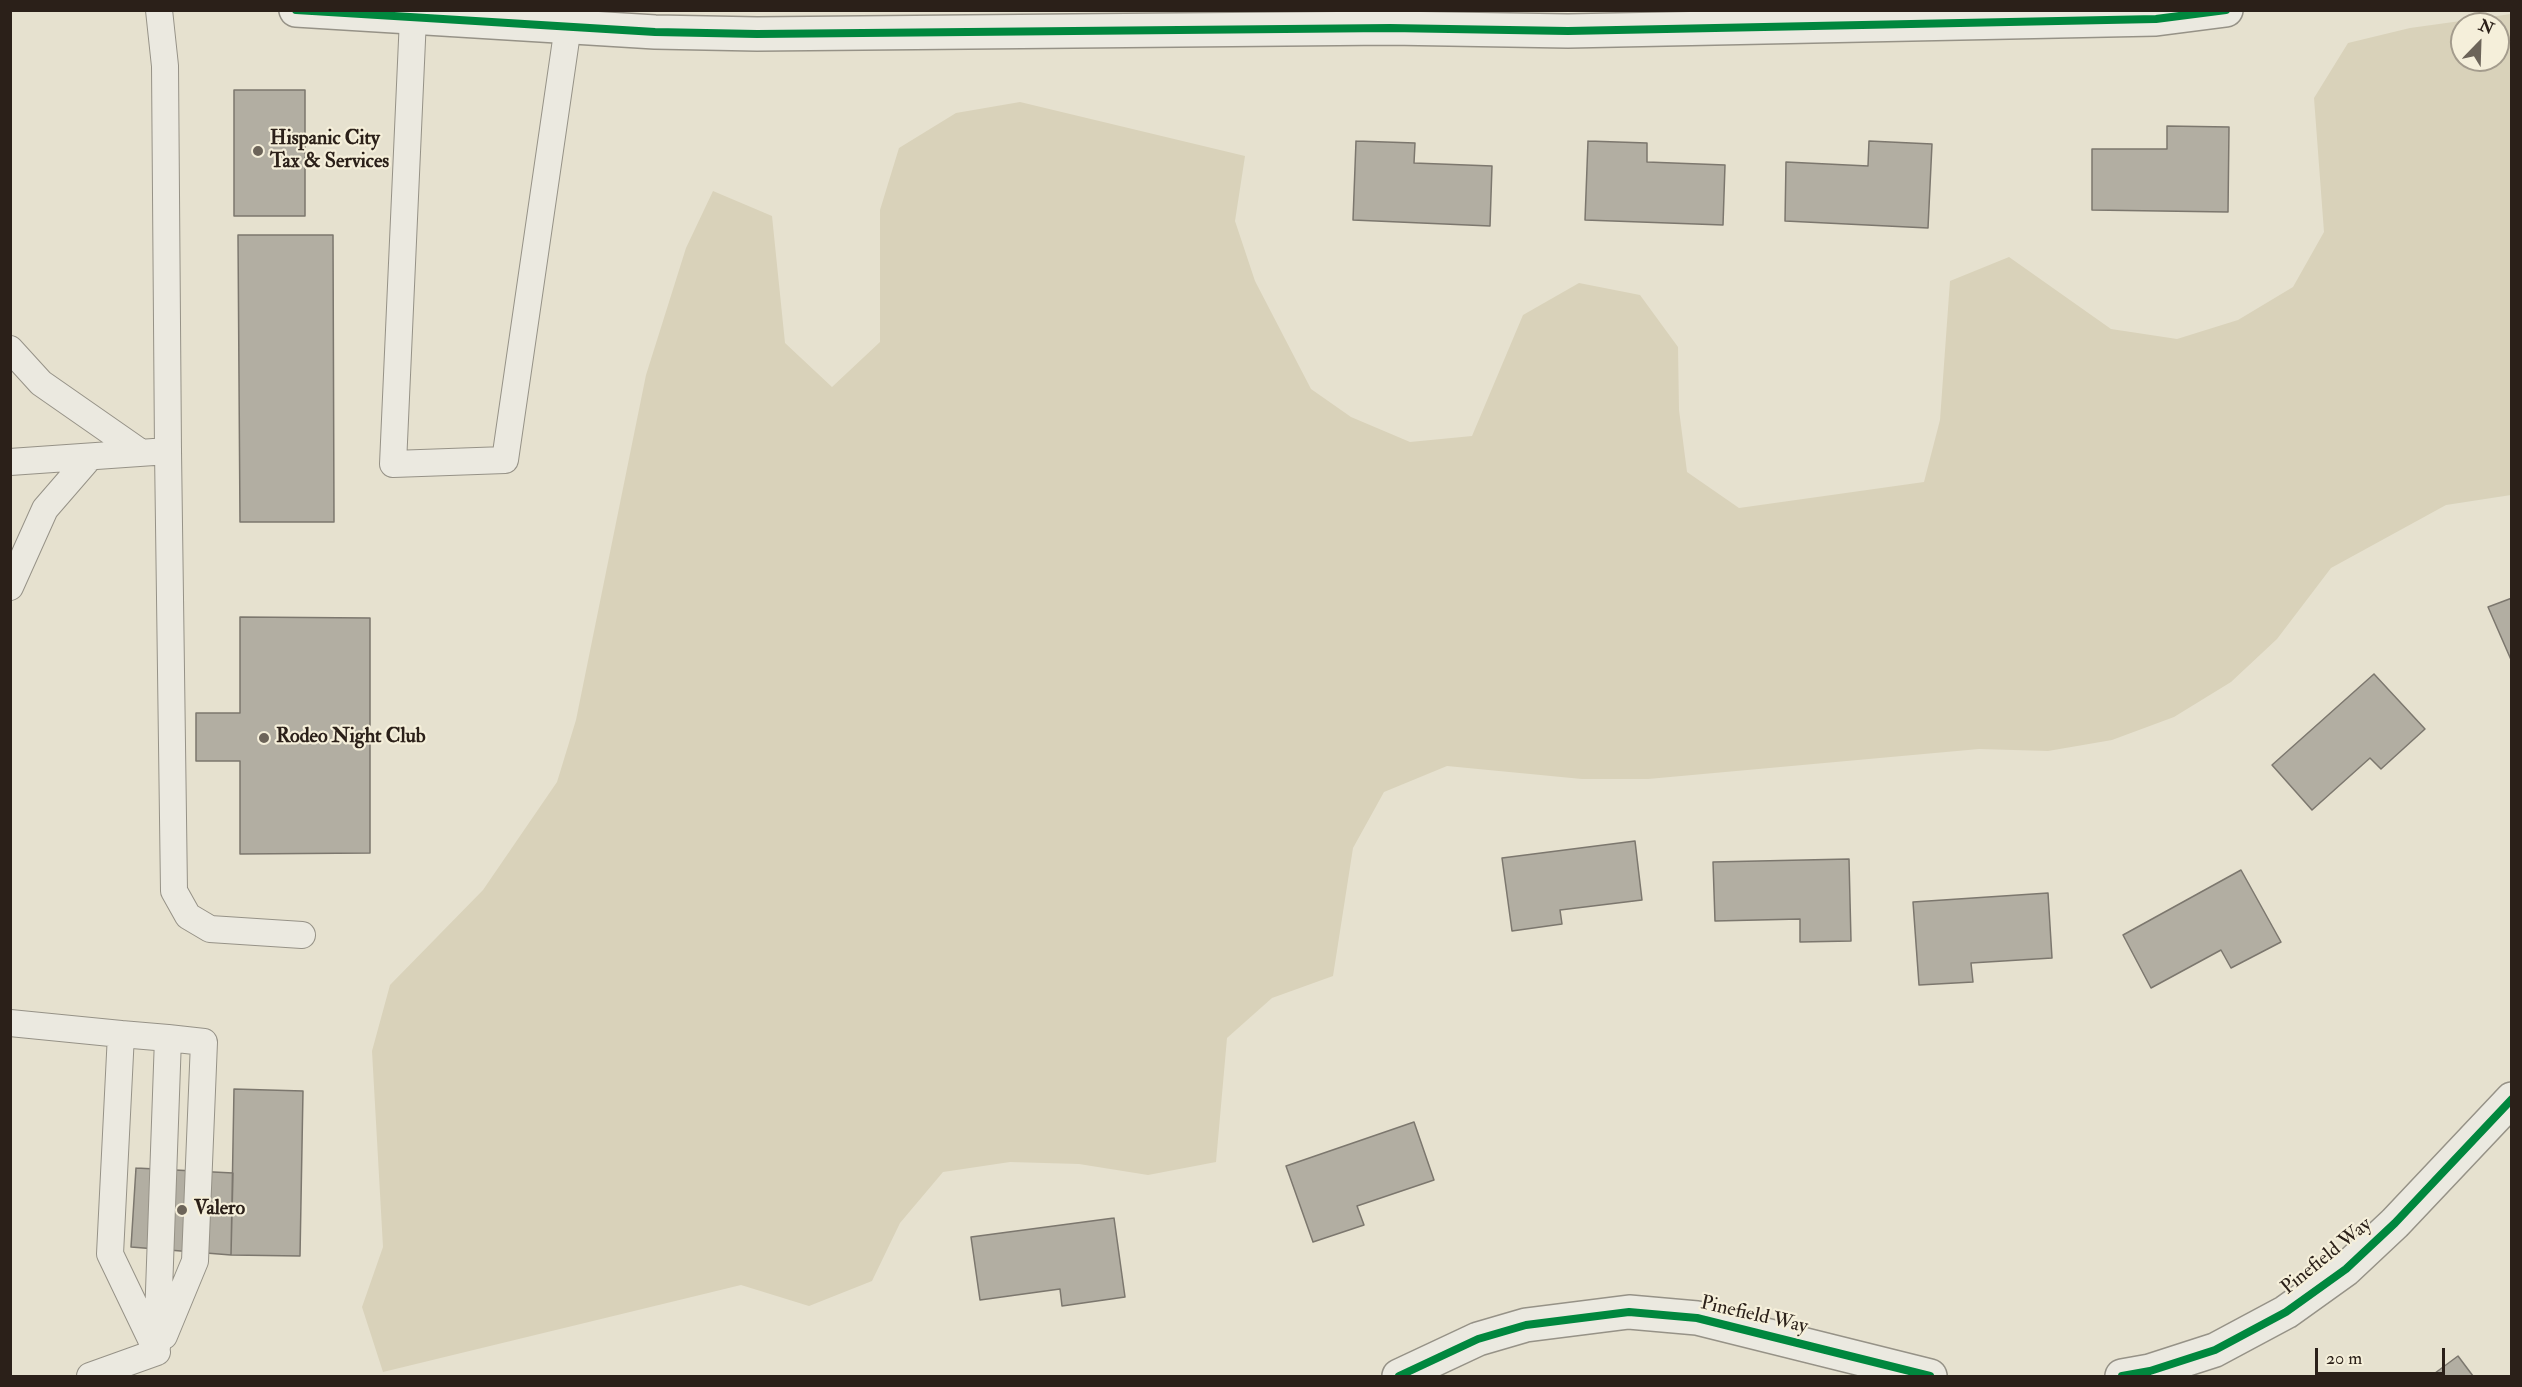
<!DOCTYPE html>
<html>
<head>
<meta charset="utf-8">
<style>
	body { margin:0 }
	#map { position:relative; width:2522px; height:1387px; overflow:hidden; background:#e6e1cf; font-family:"IM FELL Double Pica",serif }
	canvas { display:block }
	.frame { position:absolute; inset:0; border:12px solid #2b2019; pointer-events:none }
	.north { position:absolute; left:2450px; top:12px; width:60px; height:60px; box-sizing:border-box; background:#f5efda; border:2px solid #a49c8d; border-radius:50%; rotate:23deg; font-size:16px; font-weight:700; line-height:24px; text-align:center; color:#2b2019 }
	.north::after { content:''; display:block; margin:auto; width:21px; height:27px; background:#6c6459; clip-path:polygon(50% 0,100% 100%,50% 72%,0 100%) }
	.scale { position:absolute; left:2315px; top:1348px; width:130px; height:27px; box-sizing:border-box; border:3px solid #2b2019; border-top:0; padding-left:8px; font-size:18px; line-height:21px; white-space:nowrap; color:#2b2019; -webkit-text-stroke:4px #f5efda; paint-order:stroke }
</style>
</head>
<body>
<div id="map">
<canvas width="2522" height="1387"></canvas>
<div class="frame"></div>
<div class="north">N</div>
<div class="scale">20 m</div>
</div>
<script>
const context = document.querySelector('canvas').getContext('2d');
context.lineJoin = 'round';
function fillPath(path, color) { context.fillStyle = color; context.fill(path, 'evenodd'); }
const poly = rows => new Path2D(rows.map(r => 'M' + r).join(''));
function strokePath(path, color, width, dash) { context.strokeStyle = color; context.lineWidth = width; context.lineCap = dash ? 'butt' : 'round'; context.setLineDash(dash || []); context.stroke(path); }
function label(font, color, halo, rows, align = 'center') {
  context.font = font + ' "IM FELL Double Pica",serif'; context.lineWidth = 4.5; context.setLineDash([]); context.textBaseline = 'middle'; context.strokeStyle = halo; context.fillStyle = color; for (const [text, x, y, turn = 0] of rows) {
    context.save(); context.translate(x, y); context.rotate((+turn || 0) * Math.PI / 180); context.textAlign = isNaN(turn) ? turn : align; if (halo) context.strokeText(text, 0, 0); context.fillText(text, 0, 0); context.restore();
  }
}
fillPath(poly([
	[2511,14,2511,495,2446,505,2331,568,2277,639,2231,682,2174,717,2112,740,2048,751,1979,749,1648,779,1582,779,1447,766,1384,792,1353,848,1333,976,1272,998,1227,1038,1216,1162,1148,1175,1079,1164,1010,1162,943,1172,900,1223,872,1281,809,1306,741,1285,383,1372,362,1307,383,1247,372,1051,390,985,483,890,557,782,576,720,646,375,686,248,713,191,772,216,785,343,832,387,880,342,880,210,899,148,956,113,1020,102,1245,156,1235,221,1255,281,1311,389,1351,417,1410,442,1472,436,1523,315,1579,283,1640,295,1678,347,1679,410,1687,472,1739,508,1924,482,1940,420,1950,281,2009,257,2111,329,2177,339,2238,320,2293,287,2324,232,2314,98,2348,43,2410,28],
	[2462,24,2498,24,2498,60,2462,60]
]), '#d9d2ba');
const building = poly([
	[234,90,305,90,305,216,234,216,234,90],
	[2167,126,2229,127,2228,212,2092,210,2092,149,2167,149,2167,126],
	[1356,141,1415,143,1414,163,1492,166,1490,226,1353,220,1356,141],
	[1588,141,1647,143,1647,162,1725,165,1723,225,1585,220,1588,141],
	[1869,141,1932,144,1928,228,1785,221,1786,162,1868,166,1869,141],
	[238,235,333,235,334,522,240,522,238,235],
	[2512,598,2512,662,2488,607,2512,598],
	[240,617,370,618,370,853,240,854,240,761,196,761,196,713,240,713,240,617],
	[2374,674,2425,729,2381,769,2370,758,2312,810,2272,765,2374,674],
	[1635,841,1642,900,1560,910,1562,924,1512,931,1502,858,1635,841],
	[1849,859,1851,941,1800,942,1800,919,1715,921,1713,862,1849,859],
	[2241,870,2281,942,2231,968,2221,950,2151,988,2123,935,2241,870],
	[2048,893,2052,958,1971,963,1973,982,1919,985,1913,902,2048,893],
	[234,1089,303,1091,300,1256,231,1255,234,1089],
	[1414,1122,1434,1180,1357,1206,1364,1225,1313,1242,1286,1166,1414,1122],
	[136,1168,233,1173,231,1255,131,1247,136,1168],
	[1114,1218,1125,1297,1062,1306,1060,1289,980,1300,971,1237,1114,1218],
	[2458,1356,2473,1376,2431,1376,2458,1356]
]);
fillPath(building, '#b2aea2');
strokePath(building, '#7c776e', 1.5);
const service = poly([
	[159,10,165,66,168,451],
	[413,18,393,464,505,460,568,26],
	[10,349,41,383,140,452],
	[10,462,168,451,174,891,188,916,210,929,302,935],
	[10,587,45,509,90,457],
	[10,1023,121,1034,110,1254,157,1352,90,1376],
	[121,1034,168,1038,157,1347],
	[164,1336,195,1261,204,1042,168,1038]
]);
const minor = poly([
	[296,10,655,32,757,34,1390,28,1568,31,2156,19,2226,10],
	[1399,1376,1478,1339,1526,1325,1629,1312,1697,1318,1930,1376],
	[2122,1376,2150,1371,2215,1350,2286,1312,2346,1269,2395,1223,2512,1099]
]);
strokePath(service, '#969287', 28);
strokePath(minor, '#969287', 36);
strokePath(service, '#ebe9e0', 26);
strokePath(minor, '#ebe9e0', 33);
strokePath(poly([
	[296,10,655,32,757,34,1390,28,1568,31,2156,19,2226,10],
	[1399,1376,1478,1339,1526,1325,1629,1312,1697,1318,1930,1376],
	[2122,1376,2150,1371,2215,1350,2286,1312,2346,1269,2395,1223,2512,1099]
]), '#00873e', 8);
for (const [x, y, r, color] of [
	[258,151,6,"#6c6459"],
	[264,738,6,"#6c6459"],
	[182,1210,6,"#6c6459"]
]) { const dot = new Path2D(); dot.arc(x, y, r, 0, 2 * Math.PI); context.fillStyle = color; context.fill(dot); strokePath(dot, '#f5efda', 2); }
label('bold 20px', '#2b2019', '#f5efda', [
	["Hispanic City",270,140],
	["Tax & Services",270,163],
	["Rodeo Night Club",276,738],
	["Valero",194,1210]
], 'left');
label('20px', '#2b2019', '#f5efda', [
	["Pinefield Way",2327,1257,-39],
	["Pinefield Way",1754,1316,13]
]);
</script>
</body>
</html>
